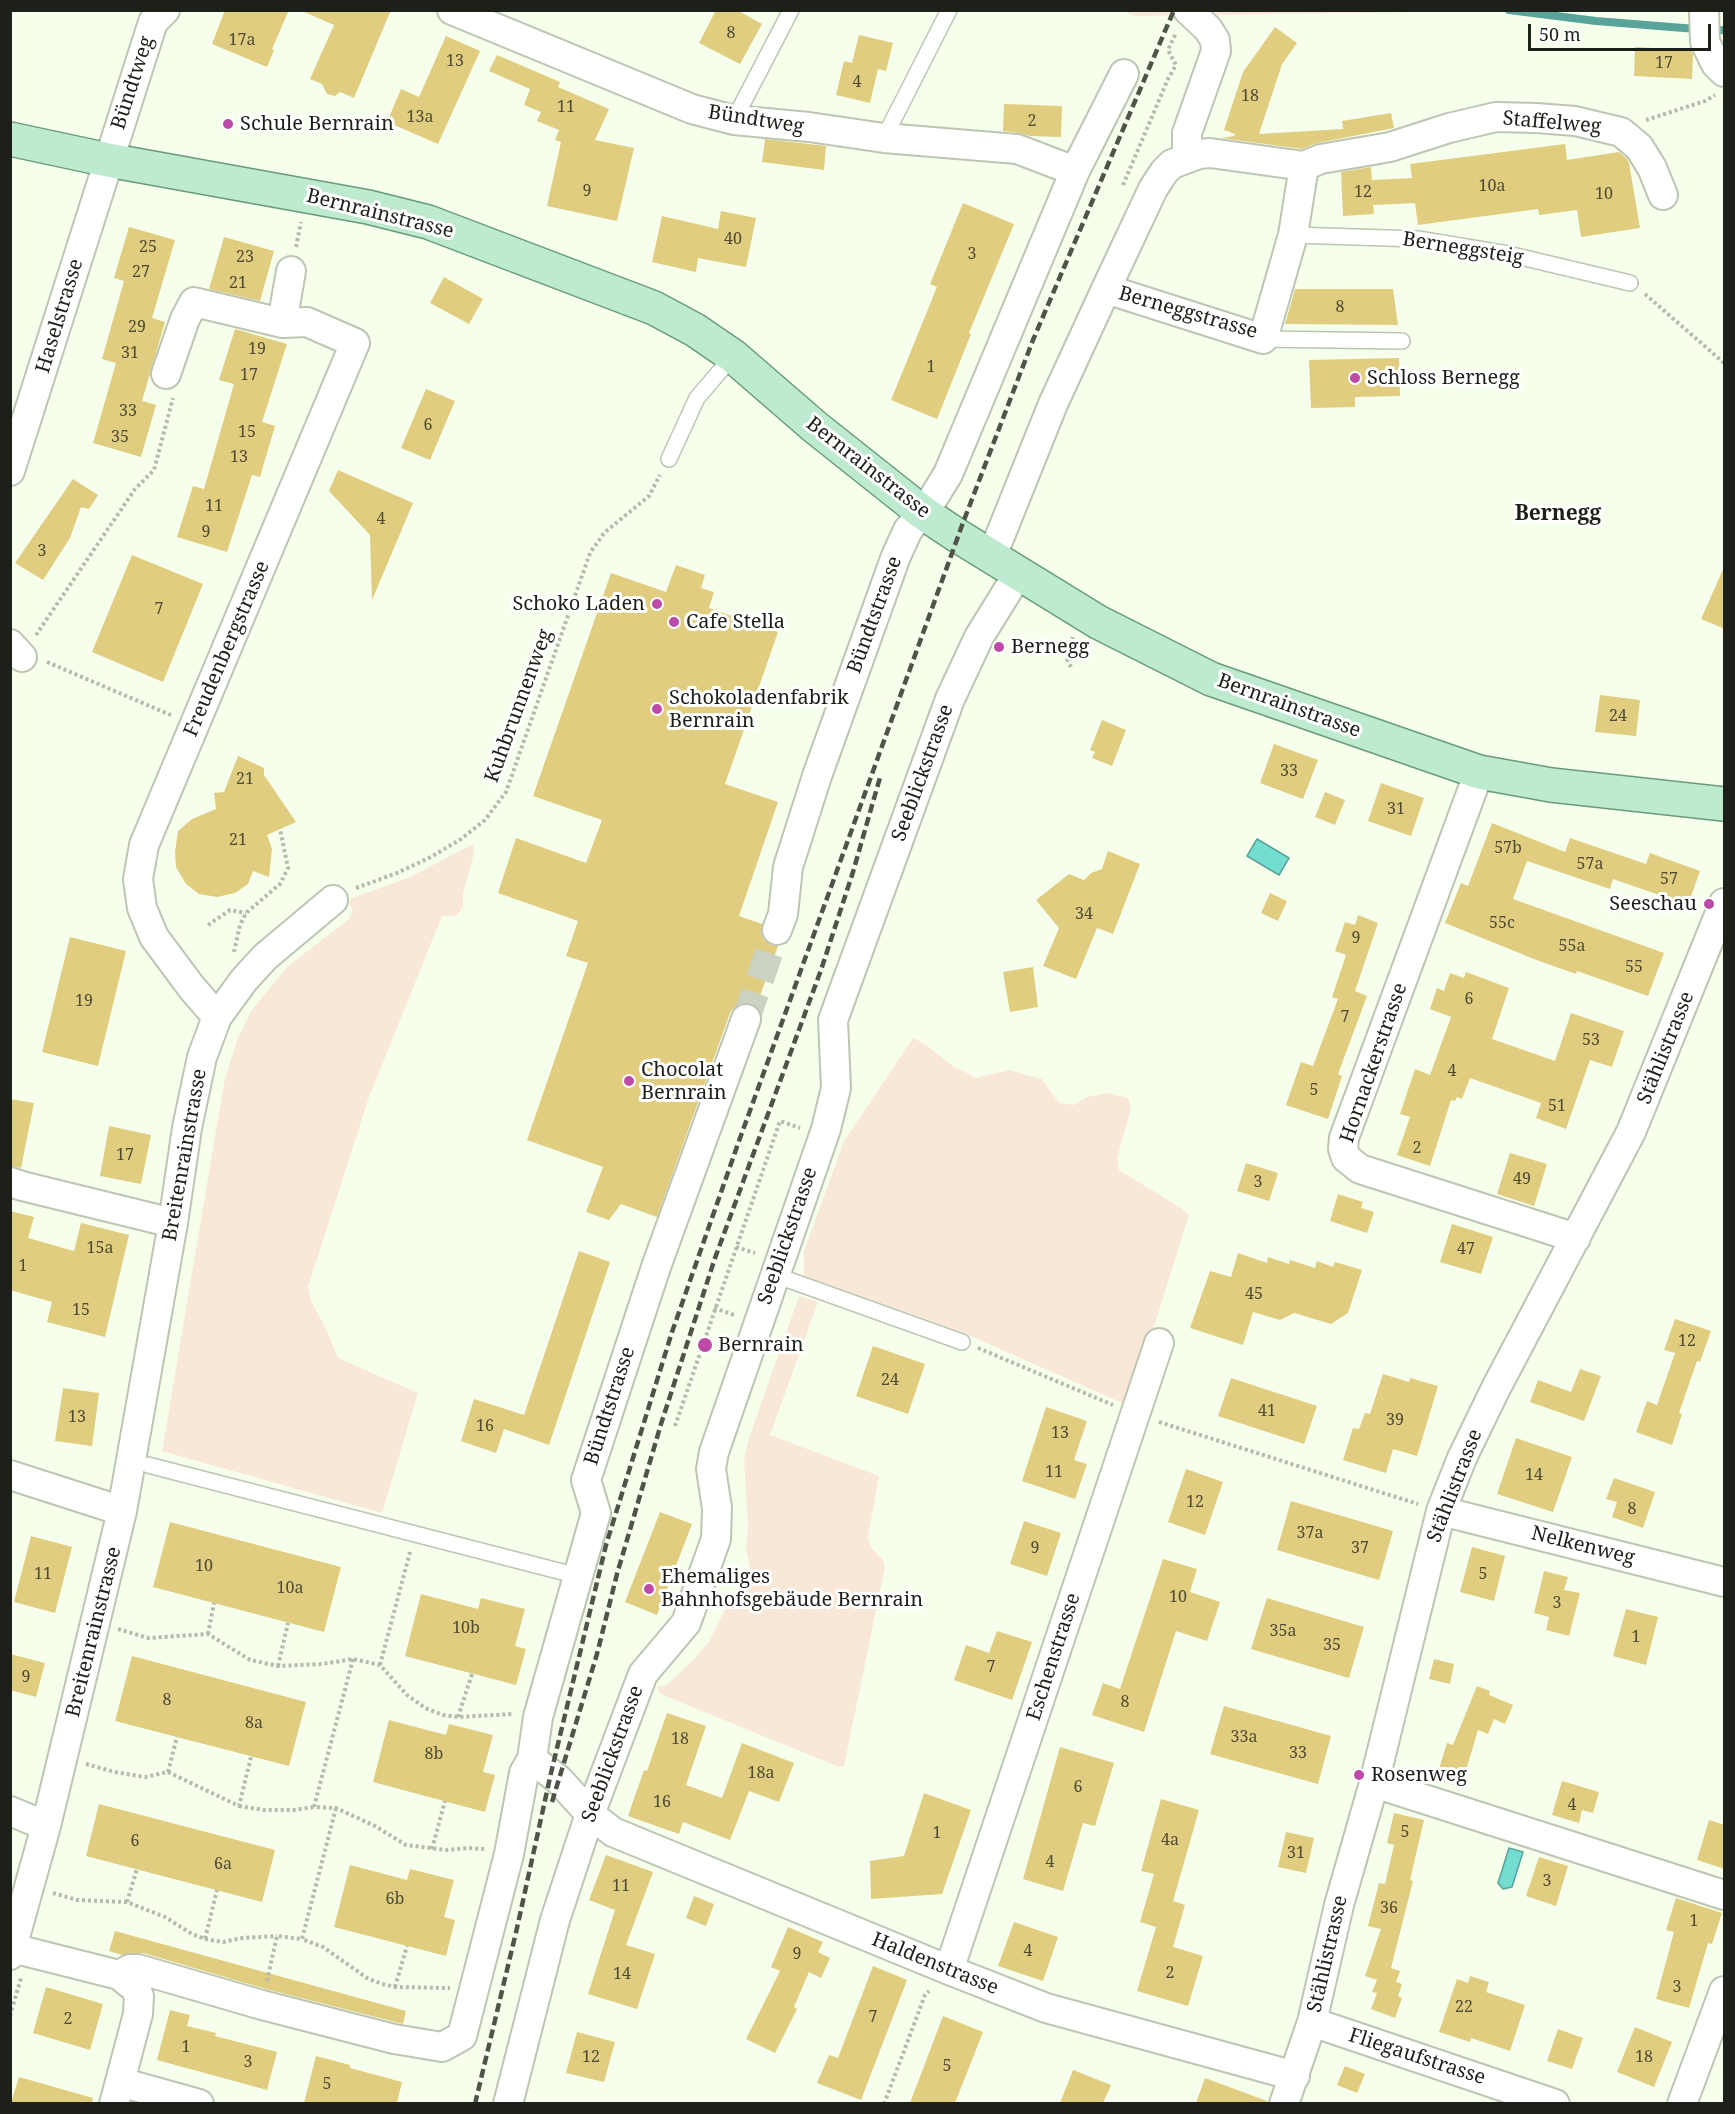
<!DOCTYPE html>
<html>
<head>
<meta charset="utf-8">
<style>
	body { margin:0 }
	#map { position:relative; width:1735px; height:2114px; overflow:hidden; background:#f6ffeb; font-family:"Noto Serif",serif }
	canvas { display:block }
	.frame { position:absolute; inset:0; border:12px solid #1d2019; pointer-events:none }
	.scale { position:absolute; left:1528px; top:24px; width:183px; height:27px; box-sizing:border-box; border:3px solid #1d2019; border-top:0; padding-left:8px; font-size:18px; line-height:21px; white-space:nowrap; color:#1d2019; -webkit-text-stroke:4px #fff; paint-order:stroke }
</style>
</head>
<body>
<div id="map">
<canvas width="1735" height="2114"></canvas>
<div class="frame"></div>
<div class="scale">50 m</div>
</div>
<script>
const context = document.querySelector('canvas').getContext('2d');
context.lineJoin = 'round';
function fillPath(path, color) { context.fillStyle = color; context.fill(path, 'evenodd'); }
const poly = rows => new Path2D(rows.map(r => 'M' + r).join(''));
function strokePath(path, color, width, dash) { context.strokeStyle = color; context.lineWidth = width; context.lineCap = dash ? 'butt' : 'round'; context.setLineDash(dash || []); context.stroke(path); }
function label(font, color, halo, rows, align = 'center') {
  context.font = font + ' "Noto Serif",serif'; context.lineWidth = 6; context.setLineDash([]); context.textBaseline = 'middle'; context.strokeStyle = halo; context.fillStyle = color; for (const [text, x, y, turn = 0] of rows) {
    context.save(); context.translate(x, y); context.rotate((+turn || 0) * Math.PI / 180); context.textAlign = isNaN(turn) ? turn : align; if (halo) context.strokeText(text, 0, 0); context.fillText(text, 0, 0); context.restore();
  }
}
fillPath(poly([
	[1562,10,1133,16,1126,11],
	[473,844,474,853,463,894,463,907,456,916,442,916,369,1097,308,1287,311,1301,326,1329,338,1358,418,1393,382,1513,162,1451,224,1083,237,1040,251,1011,288,966,349,919,353,910,348,903,352,898,408,878],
	[913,1038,925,1044,953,1066,976,1078,1009,1070,1042,1079,1059,1103,1074,1105,1087,1097,1108,1093,1128,1098,1131,1109,1117,1158,1119,1170,1181,1208,1189,1215,1129,1406,957,1330,804,1276,804,1251,844,1141],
	[799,1296,818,1302,770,1435,879,1476,868,1537,871,1547,883,1560,885,1567,844,1766,839,1767,670,1698,659,1693,657,1686,664,1686,670,1682,695,1658,710,1640,732,1596,740,1594,750,1568,746,1548,748,1529,744,1461,748,1441]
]), '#f9e8d8');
const water = poly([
	[1257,839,1289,858,1279,875,1247,856,1257,839],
	[1509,1848,1523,1852,1512,1887,1503,1889,1498,1883,1509,1848]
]);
fillPath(water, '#73ddd2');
strokePath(water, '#59a49a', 1.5);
strokePath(poly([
	[1509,10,1596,21,1696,29],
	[1713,31,1724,30]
]), '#59a49a', 8);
fillPath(poly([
	[225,10,289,10,272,49,274,50,267,67,212,44],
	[300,10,391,10,354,98,340,92,335,96,327,94,322,84,310,79,334,25],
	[716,10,737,10,762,24,740,64,699,43],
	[1275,27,1297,43,1282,64,1259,134,1343,129,1342,121,1391,113,1394,128,1318,143,1302,149,1221,138,1234,136,1235,134,1224,130,1243,72],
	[859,35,893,43,886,71,878,69,870,103,836,95,844,61,852,63],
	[446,36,480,51,438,144,387,122,401,89,419,97],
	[1635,47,1691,50,1693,55,1692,79,1634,76],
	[497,55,560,82,558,87,609,109,595,140,634,148,617,221,547,206,561,142,555,140,559,130,537,121,541,112,524,105,530,89,489,71],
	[1004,104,1062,106,1061,137,1030,136,1019,133,1003,131],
	[765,139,826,146,824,170,762,162],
	[1565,144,1567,160,1619,152,1626,158,1629,163,1640,228,1581,237,1577,210,1539,215,1538,209,1418,225,1415,203,1373,205,1374,214,1343,216,1341,172,1371,167,1372,180,1412,178,1410,164],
	[963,203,1014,224,969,333,971,334,937,419,891,400,937,287,930,284],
	[721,211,756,218,746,267,698,258,696,272,652,262,662,216,718,229],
	[129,227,175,240,152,318,165,322,142,401,156,405,141,457,93,443,116,363,102,359,124,281,114,278],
	[224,237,274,251,260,301,209,289],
	[444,277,483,299,469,324,430,303],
	[1295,289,1393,289,1398,325,1285,324],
	[235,329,287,344,262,422,275,426,260,477,252,475,227,552,177,537,193,486,204,489,234,384,219,380],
	[1399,358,1400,396,1355,397,1355,407,1311,408,1309,360],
	[426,389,455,401,430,460,401,448],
	[338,470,413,503,372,600,370,535,329,491],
	[73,479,98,495,89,509,81,507,70,538,43,580,15,563],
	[132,555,203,584,163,682,92,652],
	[676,565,705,575,701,588,714,592,709,608,778,632,725,784,778,802,739,916,762,924,761,932,764,940,771,945,778,946,756,1007,751,1003,743,1003,735,1007,730,1013,657,1217,621,1204,609,1220,586,1212,603,1167,527,1140,588,963,566,956,578,921,498,893,516,838,586,863,602,820,533,796,611,573,666,592],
	[1725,565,1725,629,1701,619],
	[1600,695,1640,700,1636,736,1595,732],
	[1102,720,1126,730,1112,766,1092,758,1095,752,1090,750],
	[1274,744,1318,760,1303,799,1260,783],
	[238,756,264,768,264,775,296,822,267,835,272,849,269,877,253,871,248,884,235,893,217,897,199,894,186,884,176,867,175,852,178,831,192,819,216,809,214,793,224,792],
	[1381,783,1424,798,1411,836,1368,821],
	[1325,792,1345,800,1335,825,1315,817],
	[1492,823,1565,852,1570,838,1646,864,1650,853,1700,871,1688,905,1613,879,1610,889,1527,861,1513,899,1664,953,1648,996,1577,971,1576,974,1539,961,1445,923,1461,883,1468,886],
	[1108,851,1140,864,1113,934,1097,928,1076,979,1043,966,1059,928,1036,900,1069,874,1084,880,1091,873,1102,869],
	[1270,893,1287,901,1278,921,1261,913],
	[1358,915,1378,923,1355,991,1367,996,1338,1074,1342,1076,1328,1119,1286,1105,1301,1062,1313,1066,1338,999,1332,997,1346,955,1335,951,1345,922,1355,925],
	[70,937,126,951,98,1066,42,1052],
	[1033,967,1038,1007,1010,1012,1003,972],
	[1466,972,1509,988,1492,1039,1555,1061,1571,1013,1624,1031,1612,1067,1590,1060,1566,1129,1536,1118,1541,1103,1470,1078,1462,1099,1457,1097,1455,1101,1451,1100,1430,1166,1397,1155,1410,1117,1400,1114,1415,1069,1430,1075,1451,1017,1430,1009,1437,988,1444,991,1450,973,1464,978],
	[10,1099,34,1103,21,1168,10,1166],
	[109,1126,151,1135,141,1184,100,1176],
	[1510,1153,1547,1164,1534,1206,1497,1194],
	[1246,1163,1278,1173,1269,1201,1237,1191],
	[1338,1194,1363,1202,1361,1208,1374,1212,1367,1233,1330,1221],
	[10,1211,34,1217,28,1238,74,1251,81,1223,129,1235,105,1337,47,1322,52,1302,10,1290],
	[1452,1224,1493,1237,1481,1274,1440,1262],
	[579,1251,610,1262,549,1445,504,1429,496,1453,461,1441,474,1399,524,1415],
	[1238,1253,1267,1263,1268,1257,1289,1264,1290,1260,1315,1268,1317,1261,1333,1267,1335,1262,1362,1270,1348,1313,1331,1324,1294,1313,1280,1320,1253,1312,1243,1345,1190,1328,1210,1271,1231,1277],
	[1675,1319,1711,1331,1700,1362,1697,1361,1679,1413,1682,1414,1672,1445,1636,1432,1647,1401,1657,1405,1675,1353,1664,1350],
	[873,1346,925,1364,908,1414,856,1396],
	[1580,1369,1601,1376,1584,1421,1530,1402,1538,1380,1571,1392],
	[1383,1374,1409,1382,1410,1378,1438,1386,1417,1456,1393,1449,1386,1473,1343,1460,1353,1428,1359,1429,1365,1413,1370,1414],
	[1231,1378,1317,1406,1304,1444,1218,1416],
	[63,1388,99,1393,92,1446,55,1441],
	[1046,1407,1087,1421,1074,1460,1087,1464,1075,1499,1022,1481],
	[1516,1438,1572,1457,1553,1512,1497,1494],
	[1186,1469,1223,1482,1205,1535,1168,1522],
	[1614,1478,1655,1492,1643,1528,1612,1517,1617,1502,1606,1499],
	[1291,1501,1393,1531,1379,1580,1277,1550],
	[660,1512,692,1524,657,1615,625,1602],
	[1024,1521,1061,1533,1047,1576,1010,1564],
	[170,1522,341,1567,324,1632,153,1587],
	[31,1536,72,1547,55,1613,14,1602],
	[1472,1547,1505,1556,1494,1601,1460,1592],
	[1163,1559,1197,1569,1190,1592,1220,1602,1207,1641,1176,1631,1144,1732,1092,1715,1103,1683,1120,1689],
	[1544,1571,1568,1577,1564,1590,1580,1593,1569,1636,1546,1630,1549,1617,1534,1613],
	[421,1594,478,1609,481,1598,525,1609,515,1646,526,1649,516,1685,405,1656],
	[1267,1598,1364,1627,1349,1678,1251,1649],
	[1626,1609,1658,1617,1646,1665,1613,1656],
	[997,1631,1032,1642,1012,1700,954,1680,966,1645,989,1653],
	[10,1654,45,1663,36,1697,10,1690],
	[132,1656,306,1702,289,1766,115,1721],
	[1434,1659,1454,1664,1450,1684,1429,1679],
	[1477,1686,1490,1691,1489,1695,1513,1705,1505,1724,1494,1719,1488,1734,1478,1730,1461,1787,1436,1779,1447,1743,1453,1745],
	[1224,1706,1331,1736,1318,1784,1210,1754],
	[667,1713,706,1726,686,1785,722,1798,742,1743,794,1763,779,1802,749,1791,730,1840,683,1822,679,1834,628,1816,644,1770,647,1771],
	[389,1720,446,1735,449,1724,493,1735,483,1772,495,1775,485,1812,373,1782],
	[1060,1747,1114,1763,1095,1826,1083,1823,1063,1891,1023,1879],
	[1562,1781,1599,1792,1593,1813,1582,1810,1579,1823,1552,1815],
	[924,1793,971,1810,942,1894,871,1899,870,1861,904,1856],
	[1161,1799,1199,1810,1173,1901,1185,1905,1173,1947,1203,1956,1188,2006,1137,1991,1156,1927,1140,1922,1154,1874,1141,1871],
	[99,1804,275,1850,262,1902,86,1856],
	[1394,1813,1424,1820,1410,1880,1413,1881,1391,1968,1400,1971,1396,1982,1402,1984,1398,1996,1402,1998,1395,2018,1371,2009,1377,1993,1372,1992,1377,1980,1365,1976,1381,1929,1368,1926,1379,1883,1385,1884,1394,1845,1387,1843],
	[1709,1820,1725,1825,1725,1869,1697,1860],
	[1286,1832,1314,1838,1306,1873,1278,1867],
	[606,1855,653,1872,626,1945,655,1954,637,2009,588,1994,615,1910,589,1900],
	[1539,1857,1568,1866,1556,1906,1526,1896],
	[350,1865,407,1880,410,1869,454,1880,444,1917,455,1920,446,1956,334,1927],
	[694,1896,714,1904,706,1926,686,1918],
	[1676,1898,1722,1913,1712,1944,1708,1943,1689,2008,1656,1999,1674,1932,1666,1930],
	[1014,1922,1058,1937,1043,1981,998,1966],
	[788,1927,823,1942,818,1952,830,1958,821,1978,809,1972,794,2007,797,2009,775,2053,746,2039,780,1971,771,1967],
	[115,1931,406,2011,403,2024,266,1989,143,1953,122,1955,109,1951],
	[873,1966,907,1980,861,2100,817,2083,829,2055,838,2058],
	[1470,1976,1489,1982,1486,1992,1525,2005,1510,2051,1471,2038,1470,2042,1439,2032,1457,1979,1468,1983],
	[46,1987,103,2004,90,2050,33,2033],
	[170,2010,190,2015,187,2026,216,2033,215,2036,277,2052,267,2090,157,2060],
	[943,2016,983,2032,955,2103,910,2103],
	[1635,2027,1672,2042,1654,2087,1617,2072],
	[1558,2029,1583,2038,1572,2069,1547,2061],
	[577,2032,615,2042,604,2082,566,2073],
	[316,2056,350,2065,350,2068,402,2082,397,2103,304,2103],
	[1345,2066,1365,2074,1357,2093,1337,2085],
	[1073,2070,1111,2085,1103,2103,1060,2103],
	[19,2077,93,2098,92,2103,11,2103],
	[1205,2078,1267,2101,1267,2103,1196,2103]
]), '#e0cd80');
strokePath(poly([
	[746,1019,777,930]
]), '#cbd2c1', 28, [28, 14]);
const service = poly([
	[734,120,791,10],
	[884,138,949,10],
	[1293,235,1418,239,1508,254,1630,283],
	[1263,339,1402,341],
	[669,459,697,398,733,356],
	[775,1275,962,1342],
	[148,1465,578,1576]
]);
const minor = poly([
	[452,10,692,109,734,120,809,127,884,138,1017,149,1075,171,948,474,932,500,908,530,896,556,817,776,788,867,783,914,777,930],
	[1704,10,1705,42,1716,64,1724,72],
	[1187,158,1187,133,1216,51,1215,40,1208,29,1188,10],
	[1075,171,1124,74],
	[1106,289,1263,339,1293,235,1304,166],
	[282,323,291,271],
	[166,374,185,319,194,302,282,323,307,322,355,343,144,845,138,879,142,908,154,937,192,988,217,1017],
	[10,471,153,22,165,10],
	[989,556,998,541,1053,404,1106,289,1153,189,1164,172,1172,164,1199,154,1210,153,1304,166,1321,159,1390,147,1449,128,1496,117,1536,118,1575,121,1621,132,1639,147,1652,168,1663,195],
	[10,644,22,657],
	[1479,772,1344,1138,1343,1149,1346,1158,1360,1169,1576,1238],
	[10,1182,22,1186,173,1223],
	[10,1475,122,1511],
	[1441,1511,1724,1582],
	[532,1759,559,1780,590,1814,613,1832,949,1970,1046,2008,1295,2076],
	[1374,1783,1724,1895],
	[10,1811,46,1826],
	[12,1948,119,1975,135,1988,139,1996,138,2014,114,2104],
	[10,1955,46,1826,122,1511,173,1223,187,1128,202,1057,217,1017,244,980,265,957,333,900],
	[949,1970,1159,1343],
	[119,1975,130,1969,138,1969,262,2005,394,2039,442,2047,462,2036,509,1854,524,1773,532,1759,538,1717,596,1513,586,1480,656,1267,746,1019],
	[1312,2022,1555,2104],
	[120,2082,199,2104],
	[508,2104,555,1920,590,1814,643,1674,686,1623,716,1539,717,1508,711,1469,714,1452,826,1129,836,1088,833,1020,950,699,979,637,1018,574],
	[1284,2104,1312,2022,1339,1905,1374,1783,1441,1511,1462,1458,1496,1388,1631,1132,1724,903],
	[1682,2104,1724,1991]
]);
const primary = poly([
	[10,139,108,160,368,207,428,222,654,308,695,330,733,356,815,427,922,512,958,536,1098,622,1211,679,1479,772,1551,785,1724,804]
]);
strokePath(service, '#bdc5b3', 18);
strokePath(minor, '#bdc5b3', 32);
strokePath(primary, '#699b7a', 36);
strokePath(poly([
	[1646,120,1705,101,1715,95],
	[1123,185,1168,79,1176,65,1168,50,1176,33],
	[296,247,301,222],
	[1645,294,1724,363],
	[36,635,135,489,154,470,173,398],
	[47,662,173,716],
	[1071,667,1067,659,1068,649,1073,637],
	[356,888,397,873,431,857,461,839,485,820,506,792,590,553,604,533,649,496,660,475],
	[208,925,230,910,246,913],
	[234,952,240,925,246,913,280,884,288,868,280,829],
	[736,1247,755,1253],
	[714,1308,734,1315],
	[978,1348,1113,1405],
	[1159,1422,1418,1504],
	[675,1426,780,1121,800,1128],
	[118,1629,148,1638,208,1634,250,1660,278,1666,322,1664,353,1659,380,1665,407,1695,425,1708,443,1715,458,1717,513,1714],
	[208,1634,214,1603],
	[353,1659,314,1807,336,1808,375,1826,406,1845,446,1850,468,1848,484,1849],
	[380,1665,410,1552],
	[278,1666,288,1623],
	[458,1717,472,1674],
	[86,1764,115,1772,145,1777,168,1772,239,1806,251,1757],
	[168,1772,177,1737],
	[239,1806,264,1810,293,1810,314,1807],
	[336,1808,302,1939,323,1947,367,1978,382,1984,395,1987,450,1988],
	[432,1849,445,1801],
	[53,1893,77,1900,127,1902,165,1917,192,1934,205,1939,217,1890],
	[127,1902,137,1869],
	[205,1939,223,1942,242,1938,277,1936],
	[267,1981,277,1936,302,1939],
	[395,1987,407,1946],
	[10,2016,21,1978],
	[884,2104,925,1995,929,1991]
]), '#b3bbab', 4, [3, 3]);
strokePath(service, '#fff', 15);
strokePath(minor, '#fff', 28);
strokePath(primary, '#beebcf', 33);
strokePath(poly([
	[552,1802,597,1654,617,1574,661,1424,715,1258,821,970,853,872,881,774],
	[475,2104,517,1928,551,1773,606,1545,672,1332,739,1141,964,520,1033,340,1174,10]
]), '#4f544a', 4.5, [9, 4.5]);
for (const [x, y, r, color] of [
	[228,124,6,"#bc4ba7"],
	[1355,378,6,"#bc4ba7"],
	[657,604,6,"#bc4ba7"],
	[674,622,6,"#bc4ba7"],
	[999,647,6,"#bc4ba7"],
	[657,709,6,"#bc4ba7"],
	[1709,904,6,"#bc4ba7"],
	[629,1081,6,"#bc4ba7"],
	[705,1345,8,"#bc4ba7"],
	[649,1589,6,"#bc4ba7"],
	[1359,1775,6,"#bc4ba7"]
]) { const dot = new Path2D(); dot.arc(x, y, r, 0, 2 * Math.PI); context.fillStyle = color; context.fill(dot); strokePath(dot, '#fff', 2); }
label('16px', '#4e4b33', null, [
	["8",731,33],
	["17a",242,40],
	["13",455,61],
	["17",1664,63],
	["4",857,82],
	["18",1250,96],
	["11",566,107],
	["13a",420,117],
	["2",1032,121],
	["10a",1492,186],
	["9",587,191],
	["12",1363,192],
	["10",1604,194],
	["40",733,239],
	["25",148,247],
	["3",972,254],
	["23",245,257],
	["27",141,272],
	["21",238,283],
	["8",1340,307],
	["29",137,327],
	["19",257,349],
	["31",130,353],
	["1",931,367],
	["17",249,375],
	["33",128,411],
	["6",428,425],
	["15",247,432],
	["35",120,437],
	["13",239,457],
	["11",214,506],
	["4",381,519],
	["9",206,532],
	["3",42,551],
	["7",159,609],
	["24",1618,716],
	["33",1289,771],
	["21",245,779],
	["31",1396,809],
	["21",238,840],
	["57b",1508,848],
	["57a",1590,864],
	["57",1669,879],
	["34",1084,914],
	["55c",1502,923],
	["9",1356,938],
	["55a",1572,946],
	["55",1634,967],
	["6",1469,999],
	["19",84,1001],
	["7",1345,1017],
	["53",1591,1040],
	["4",1452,1071],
	["5",1314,1090],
	["51",1557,1106],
	["2",1417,1148],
	["17",125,1155],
	["49",1522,1179],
	["3",1258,1182],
	["15a",100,1248],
	["47",1466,1249],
	["1",23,1266],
	["45",1254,1294],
	["15",81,1310],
	["12",1687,1341],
	["24",890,1380],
	["41",1267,1411],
	["13",77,1417],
	["39",1395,1420],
	["16",485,1426],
	["13",1060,1433],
	["11",1054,1472],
	["14",1534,1475],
	["12",1195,1502],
	["8",1632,1509],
	["37a",1310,1533],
	["9",1035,1548],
	["37",1360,1548],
	["10",204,1566],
	["11",43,1574],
	["5",1483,1574],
	["10a",290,1588],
	["10",1178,1597],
	["3",1557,1603],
	["10b",466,1628],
	["35a",1283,1631],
	["1",1636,1637],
	["35",1332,1645],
	["7",991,1667],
	["9",26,1677],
	["8",167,1700],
	["8",1125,1702],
	["8a",254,1723],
	["33a",1244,1737],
	["18",680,1739],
	["33",1298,1753],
	["8b",434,1754],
	["18a",761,1773],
	["6",1078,1787],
	["16",662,1802],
	["4",1572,1805],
	["5",1405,1832],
	["1",937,1833],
	["4a",1170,1840],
	["6",135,1841],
	["31",1296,1853],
	["4",1050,1862],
	["6a",223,1864],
	["3",1547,1881],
	["11",621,1886],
	["6b",395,1899],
	["36",1389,1908],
	["1",1694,1921],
	["4",1028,1951],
	["9",797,1954],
	["2",1170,1973],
	["14",622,1974],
	["3",1677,1987],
	["22",1464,2007],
	["7",873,2017],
	["2",68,2019],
	["1",186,2047],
	["12",591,2057],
	["18",1644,2057],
	["3",248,2062],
	["5",947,2066],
	["5",327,2084]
]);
label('20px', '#1d2019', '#fff', [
	["Bündtweg",133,83,-72],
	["Bündtweg",756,120,9],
	["Staffelweg",1552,123,5],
	["Bernrainstrasse",380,214,14],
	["Berneggsteig",1463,249,9],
	["Berneggstrasse",1188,313,16],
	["Haselstrasse",60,316,-73],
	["Bernrainstrasse",868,468,38],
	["Bündtstrasse",875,615,-70],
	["Freudenbergstrasse",227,649,-67],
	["Kuhbrunnenweg",519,706,-70],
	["Bernrainstrasse",1289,706,20],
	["Seeblickstrasse",923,773,-70],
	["Stählistrasse",1666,1048,-68],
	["Hornackerstrasse",1374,1063,-71],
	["Breitenrainstrasse",185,1155,-80],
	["Seeblickstrasse",788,1236,-71],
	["Bündtstrasse",610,1406,-72],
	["Stählistrasse",1455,1486,-69],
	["Nelkenweg",1583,1546,14],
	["Breitenrainstrasse",94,1632,-76],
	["Eschenstrasse",1054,1657,-72],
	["Seeblickstrasse",613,1754,-70],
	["Stählistrasse",1328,1954,-77],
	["Haldenstrasse",935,1964,22],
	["Fliegaufstrasse",1417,2057,18]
]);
label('20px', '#1d2019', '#fff', [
	["Schule Bernrain",240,124],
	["Schloss Bernegg",1367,378],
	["Schoko Laden",645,604,"right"],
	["Cafe Stella",686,622],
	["Bernegg",1011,647],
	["Schokoladenfabrik",669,698],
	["Bernrain",669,721],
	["Seeschau",1697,904,"right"],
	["Chocolat",641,1070],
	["Bernrain",641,1093],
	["Bernrain",718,1345],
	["Ehemaliges",661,1577],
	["Bahnhofsgebäude Bernrain",661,1600],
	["Rosenweg",1371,1775]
], 'left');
label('bold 21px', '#1d2019', '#fff', [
	["Bernegg",1558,514]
]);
</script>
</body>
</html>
